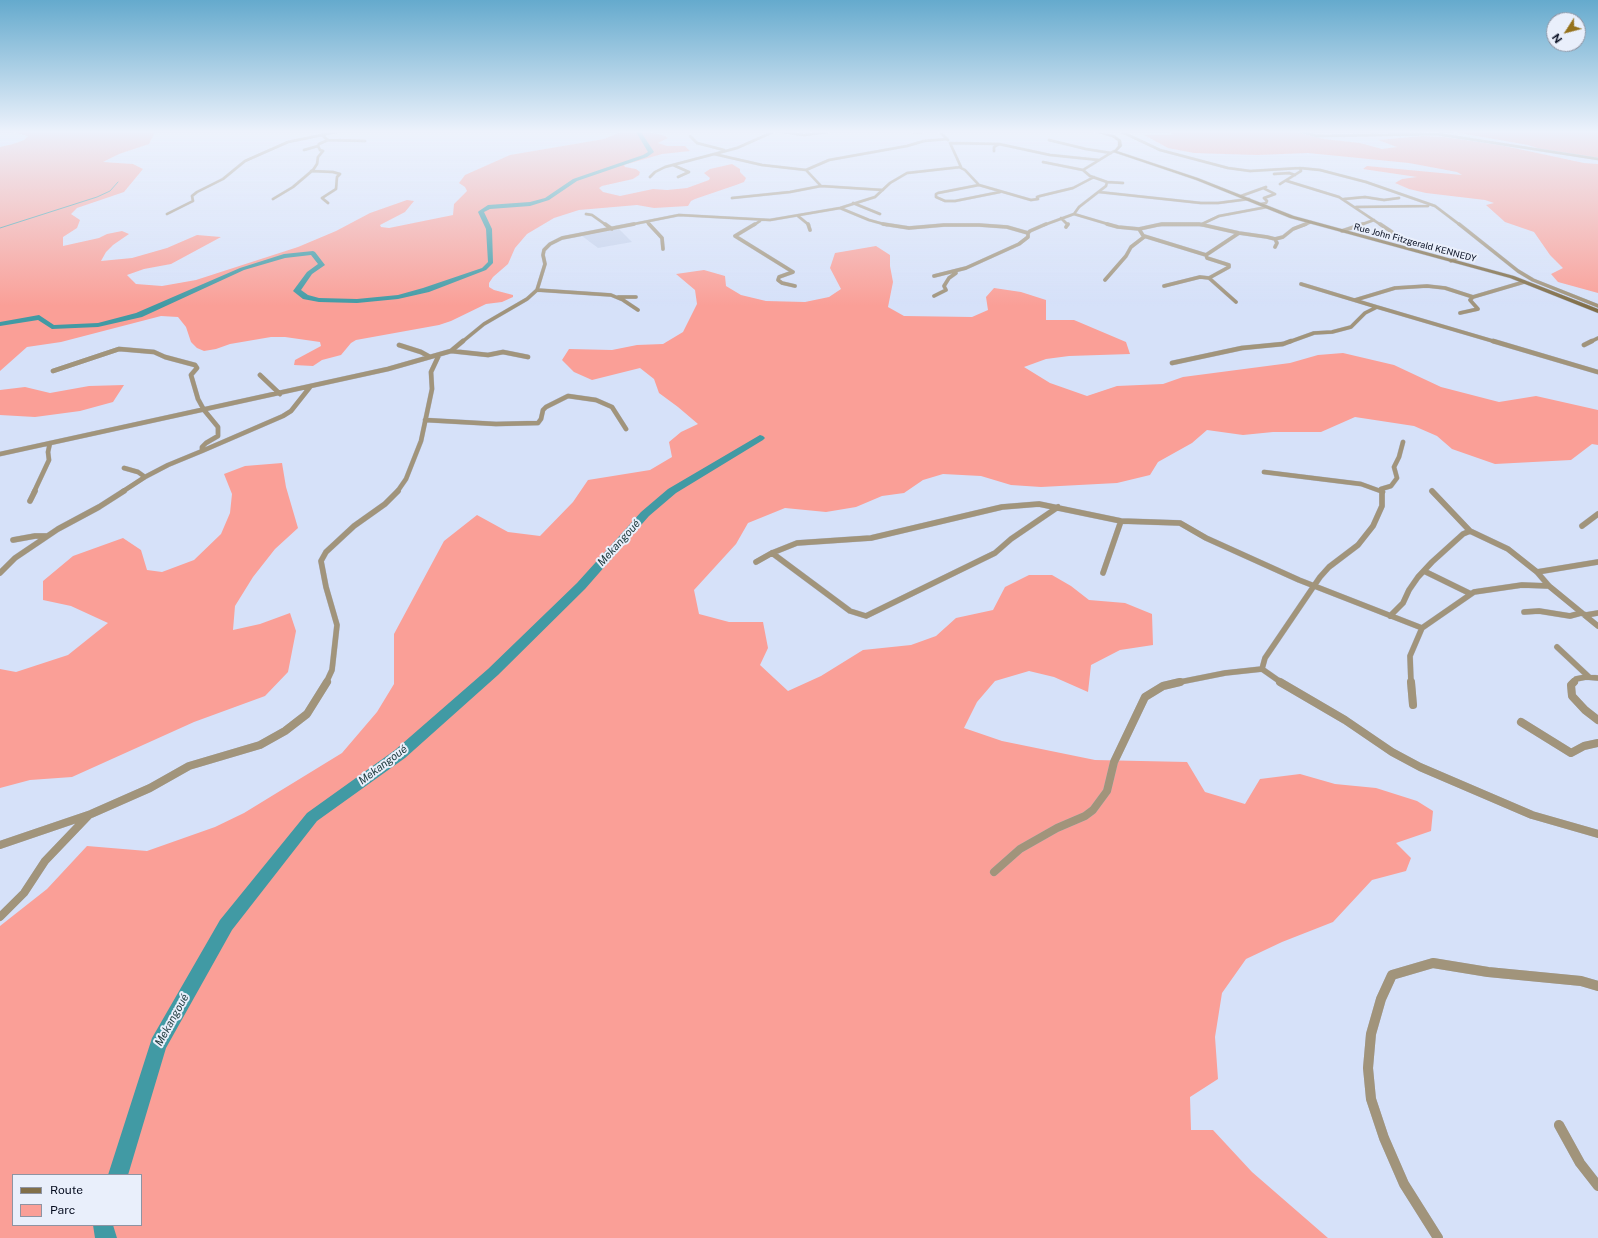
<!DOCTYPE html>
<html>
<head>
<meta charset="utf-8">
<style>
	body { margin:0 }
	#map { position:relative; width:1598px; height:1238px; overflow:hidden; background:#d6e1f9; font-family:"Public Sans",sans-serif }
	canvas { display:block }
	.legend { position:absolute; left:12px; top:1174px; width:130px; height:52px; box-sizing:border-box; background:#e9effb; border:1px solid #8e94a3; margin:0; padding:5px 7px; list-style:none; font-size:12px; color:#050c1f }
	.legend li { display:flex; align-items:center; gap:8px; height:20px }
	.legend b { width:20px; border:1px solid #8e94a3 }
	.north { position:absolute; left:1546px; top:12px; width:40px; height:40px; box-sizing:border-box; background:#e9effb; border:1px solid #8e94a3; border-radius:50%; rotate:234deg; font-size:11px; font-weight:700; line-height:16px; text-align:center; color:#050c1f }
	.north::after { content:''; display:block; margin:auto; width:14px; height:18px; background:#95721b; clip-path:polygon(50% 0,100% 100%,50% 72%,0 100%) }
</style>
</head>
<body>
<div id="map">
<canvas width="1598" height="1238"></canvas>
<ul class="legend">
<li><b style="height:5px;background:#816f49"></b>Route</li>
<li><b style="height:11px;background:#fa9f97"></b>Parc</li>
</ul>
<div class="north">N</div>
</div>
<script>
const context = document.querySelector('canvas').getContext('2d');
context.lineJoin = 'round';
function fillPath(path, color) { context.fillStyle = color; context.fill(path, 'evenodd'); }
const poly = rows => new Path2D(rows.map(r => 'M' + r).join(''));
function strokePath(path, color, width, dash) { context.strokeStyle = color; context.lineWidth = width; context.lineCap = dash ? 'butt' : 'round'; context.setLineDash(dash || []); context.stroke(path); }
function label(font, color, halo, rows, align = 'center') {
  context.font = font + ' "Public Sans",sans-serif'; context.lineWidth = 4; context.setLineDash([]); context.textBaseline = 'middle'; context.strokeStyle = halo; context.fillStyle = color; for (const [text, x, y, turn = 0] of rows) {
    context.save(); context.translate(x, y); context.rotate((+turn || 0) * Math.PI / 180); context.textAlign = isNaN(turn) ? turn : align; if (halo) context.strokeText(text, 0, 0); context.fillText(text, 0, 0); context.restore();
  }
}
fillPath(poly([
	[619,229,632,242,598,248,582,236]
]), '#c4d1eb');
fillPath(poly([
	[14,132,155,132,149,144,119,154,103,162,133,164,143,169,124,192,77,208,71,214,80,220,77,228,63,237,63,246,99,238,107,234,122,231,129,234,113,245,106,252,101,261,132,258,167,248,197,235,221,237,171,264,144,269,127,275,136,284,162,286,196,280,298,247,336,231,370,213,407,200,414,201,405,212,380,225,381,227,389,228,453,215,454,204,467,191,465,187,459,183,465,175,510,155,604,139,621,132,650,132,665,136,668,138,658,143,667,146,685,146,690,151,662,154,624,165,625,167,636,169,640,172,639,175,633,179,602,186,599,188,603,192,620,196,653,189,667,190,687,188,709,180,710,178,704,173,710,169,732,164,740,169,740,172,746,178,744,182,736,185,695,199,691,201,688,206,654,208,637,205,579,210,554,218,527,234,515,248,508,264,493,277,489,283,489,287,494,290,513,295,513,297,502,302,486,304,451,321,439,325,356,340,351,343,341,355,322,360,313,366,294,365,295,360,321,346,320,342,285,337,271,337,230,344,216,349,204,351,197,348,191,342,186,327,178,317,161,316,61,342,27,347,0,371,0,147,13,144,24,140,28,136],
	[1170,132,1297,132,1324,139,1360,143,1382,149,1397,147,1378,140,1422,136,1445,137,1500,145,1584,163,1598,164,1598,293,1558,282,1551,274,1563,268,1550,255,1534,232,1505,222,1486,205,1494,203,1485,200,1426,193,1409,189,1395,183,1402,179,1417,177,1363,169,1367,166,1462,175,1457,172,1409,163,1308,153,1257,155,1194,153,1168,148,1144,135,1173,135],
	[1453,132,1598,132,1598,158,1540,149,1528,145,1488,138],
	[876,246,890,255,890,266,893,282,888,307,904,316,972,317,988,310,986,297,994,288,1021,292,1046,300,1046,320,1074,320,1126,342,1130,354,1069,356,1046,359,1024,367,1050,383,1087,396,1117,386,1163,384,1183,377,1290,363,1318,355,1343,353,1394,365,1441,387,1499,402,1536,396,1598,410,1598,445,1592,444,1571,460,1495,464,1452,449,1437,436,1414,426,1355,417,1321,432,1273,432,1243,435,1207,430,1192,443,1158,462,1150,475,1117,483,1041,487,1011,485,981,476,943,474,923,480,904,493,882,496,856,507,826,512,785,508,748,523,736,544,694,590,699,614,729,622,763,622,768,648,760,665,788,691,821,676,863,650,911,645,936,636,956,618,993,610,1005,587,1029,575,1052,575,1071,586,1089,600,1125,603,1152,614,1153,645,1120,650,1091,665,1088,692,1054,677,1029,671,995,681,977,702,964,728,1002,741,1095,760,1187,762,1205,792,1245,804,1260,779,1300,774,1335,784,1376,788,1417,801,1433,811,1431,831,1396,843,1411,858,1406,871,1372,880,1333,922,1282,942,1246,959,1222,993,1215,1037,1218,1079,1190,1097,1191,1130,1213,1130,1252,1172,1328,1238,0,1238,0,926,47,889,87,846,147,851,215,827,244,813,342,753,377,712,394,684,394,634,444,541,477,515,508,532,540,536,573,502,588,480,650,470,672,457,669,442,681,432,698,424,678,407,659,393,654,379,640,368,592,380,574,372,562,360,569,349,612,350,637,345,663,344,683,332,697,304,695,290,676,274,704,270,725,276,726,286,741,295,766,301,805,302,829,297,841,289,830,268,835,253],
	[13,1175,141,1175,141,1225,13,1225],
	[124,385,113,402,80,411,35,417,0,415,0,390,25,387,50,393,89,386],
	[282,463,286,487,298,528,275,549,253,577,235,606,233,630,260,624,290,613,296,631,288,672,265,696,194,722,72,777,30,780,0,788,0,669,16,672,68,655,108,623,71,606,43,600,43,581,73,556,123,538,141,550,147,570,162,572,194,560,221,534,230,513,232,494,224,474,245,466]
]), '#fa9f97');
strokePath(poly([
	[0,228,97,197,110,191,118,182]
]), '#419aa4', 1);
fillPath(poly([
	[636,132,641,132,654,152,647,157,577,181,549,200,530,206,490,209,484,212,492,229,493,263,486,270,429,292,398,299,357,303,319,302,303,299,293,291,307,272,318,264,311,255,285,258,244,270,142,317,98,327,52,329,38,320,0,326,0,322,39,315,54,325,98,323,136,313,240,268,284,254,313,251,315,252,325,265,312,274,301,290,308,295,319,298,357,299,398,295,423,288,482,268,488,262,486,229,478,212,479,211,488,205,530,202,545,198,573,179,643,155,648,152,636,132],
	[760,435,763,436,765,438,763,440,676,493,649,516,585,589,498,675,405,758,317,821,232,930,166,1048,128,1175,108,1175,152,1038,220,920,307,813,395,750,488,669,577,583,641,512,668,489,760,435],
	[93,1225,113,1225,117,1238,95,1238,93,1225]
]), '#419aa4');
const streetFar5 = poly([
	[783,132,804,135,827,132],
	[914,132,922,132],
	[940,132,948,140],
	[1122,132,1160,150,1228,168,1250,171,1300,168,1320,170,1366,182,1435,206,1460,225],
	[1303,132,1317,136,1437,134,1598,159],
	[690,136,697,143,724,150],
	[328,140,365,141],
	[1049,140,1086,149,1111,153],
	[950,143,999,144,1050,155,1099,160],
	[304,150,318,146],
	[994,151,994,147,999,144],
	[1114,151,1083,170,1090,176,1107,182,1123,183],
	[714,154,762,165,806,170],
	[1043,162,1083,170],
	[673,165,689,172,678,177],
	[959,167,965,170,979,185,1031,200,1038,199,1037,197,1040,196,1073,188,1094,177],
	[311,171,333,172,340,174,337,177,336,189,322,198,328,203],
	[1274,174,1289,173,1295,175],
	[650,177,655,172,665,167,737,148,773,132],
	[1287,181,1339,197,1381,225],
	[1280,184,1301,171,1300,168],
	[979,185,938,193,936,194,936,197,945,201,955,201,1000,192],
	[821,186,806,170,829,160,907,146,924,141,947,139],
	[1099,192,1201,203,1218,203,1249,199],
	[1241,196,1266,187],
	[732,198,790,192,821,186,883,190],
	[273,199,293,187,313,170,317,164,318,157,323,151,320,150,318,146,319,144,328,140,323,136,325,135],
	[1344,199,1365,197,1384,200,1399,198],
	[853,203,880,214],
	[1261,204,1266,203,1267,201,1264,198,1275,194,1263,188],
	[1356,207,1428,206],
	[840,208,869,220,887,225],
	[167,214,193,201,192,196,197,192,223,179,245,161,288,142,336,132],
	[586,214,592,215,606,225],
	[1074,214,1111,225],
	[798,216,809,225],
	[1061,218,1068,225],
	[647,222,650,225],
	[1202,224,1219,216,1267,207],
	[629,225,679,215,770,220,840,208,875,197,890,183,907,173,961,167,950,143],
	[754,225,760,221],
	[1044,225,1074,214,1079,207,1106,186,1107,182],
	[1158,225,1203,225],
	[1304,225,1311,222],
	[1360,225,1374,220]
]);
const streetFar4 = poly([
	[605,224,612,229],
	[649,224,662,238,663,249],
	[755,224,735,236,793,272,779,277,778,280,782,283,795,286],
	[808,224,810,230],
	[883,224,909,228,944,225,979,225,1007,227,1028,233],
	[1107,224,1118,227,1139,229],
	[1380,224,1392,232],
	[1459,224,1518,271,1533,280,1598,306],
	[1066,227,1068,224],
	[1342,231,1363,224],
	[1144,236,1206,255],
	[1275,239,1283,237,1293,229,1306,224],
	[1451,261,1466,254],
	[934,276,966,268,1019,244,1028,237,1028,233,1030,231,1046,224],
	[1209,278,1236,302],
	[1105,280,1126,256,1131,247,1144,237,1139,229,1162,224,1199,224,1239,233,1267,237,1275,239,1277,243,1275,247],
	[1301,284,1377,307],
	[1164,286,1200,277,1209,278,1229,267,1229,265,1207,258,1206,255,1239,233],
	[537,290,611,295,623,300,638,310],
	[934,296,946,290,944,286,949,278,956,273],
	[618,297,636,297],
	[1355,300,1395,288,1427,286,1445,288,1473,297],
	[1460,313,1478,309,1470,300,1473,297,1524,282],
	[462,342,484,324,527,299,537,290,545,264,543,255,544,250,550,244,562,238,634,224],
	[1289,342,1314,333,1332,332,1351,327,1365,313,1377,307,1496,342],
	[1590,342,1598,338]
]);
const streetFar3 = poly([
	[1493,341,1598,372],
	[399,345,421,352,430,357],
	[1584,345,1592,341],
	[451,351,488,355,503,352,528,357],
	[1172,363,1242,348,1283,344,1291,341],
	[53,371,119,349,154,352,165,357,195,365,197,368,191,375,198,399,204,410,218,427,218,436,206,443,202,447,202,451,168,465,145,477,122,492],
	[260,375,280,394],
	[425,420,496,424,538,423,541,419,543,410,546,407,568,396,596,400,612,407,626,429],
	[202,451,283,416,291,411,310,387],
	[0,454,388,369,451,351,463,341],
	[124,468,138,472,145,477],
	[1264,472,1361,484,1383,492],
	[1381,489,1391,486,1397,478,1394,467,1399,457,1403,442],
	[34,492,49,460,48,452,50,443],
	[397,492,406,479,421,441,432,389,431,372,439,355]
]);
const streetFar2 = poly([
	[1432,491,1470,531,1508,549,1537,572,1549,586,1598,626],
	[30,501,35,491],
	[1582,526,1598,514],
	[13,540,35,536,47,536],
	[772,553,850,611,866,616,995,553,1011,539,1058,507],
	[756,562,772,553,797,543,871,538,1002,507,1039,504,1121,521,1180,523,1206,538,1299,580,1422,628],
	[1424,571,1471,594],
	[1537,572,1598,562],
	[0,573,15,558,58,529,99,507,124,491],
	[1103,573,1121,521],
	[1524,612,1539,611,1570,616,1581,613,1586,615,1598,613],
	[1390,616,1403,603,1409,590,1418,577,1432,562,1463,534,1470,531],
	[1557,647,1589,677],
	[326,683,332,670,337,625,326,587,321,561,326,552,354,526,385,504,398,491],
	[1175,683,1225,673,1262,669],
	[1282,683,1262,669,1265,658,1320,577,1329,567,1358,545,1373,526,1382,506,1382,491],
	[1411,683,1410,656,1422,628,1474,592,1522,585,1549,586],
	[1573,683,1576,679,1586,677,1598,678]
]);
const streetFar1 = poly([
	[1280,682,1345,720,1392,752,1420,767,1532,815,1598,834],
	[1411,682,1413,705],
	[1574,682,1571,685,1572,696,1585,710,1598,720],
	[1521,722,1571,753,1584,746,1598,743],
	[0,845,91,814,150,788,189,766,260,745,285,731,307,714,327,682],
	[994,872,1020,849,1057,828,1085,816,1093,810,1107,791,1114,762,1145,697,1163,686,1180,682],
	[0,917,24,893,45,861,89,815]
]);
const street = poly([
	[1559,1125,1580,1163,1598,1186],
	[1438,1238,1404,1184,1384,1138,1371,1099,1368,1068,1371,1034,1381,999,1392,975,1433,963,1488,972,1581,981,1598,986]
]);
const secondary = poly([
	[1095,132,1114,135,1121,140,1122,146,1117,151,1198,178,1294,216,1514,276,1598,309,1598,313,1510,278,1290,218,1196,180,1113,152,1118,146,1118,141,1112,137,1095,132]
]);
strokePath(streetFar5, '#b5bfd6', 3);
strokePath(streetFar4, '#b5bfd6', 4);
strokePath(streetFar3, '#b5bfd6', 5);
strokePath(streetFar2, '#b5bfd6', 6);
strokePath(streetFar1, '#b5bfd6', 8);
strokePath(street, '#b5bfd6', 10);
strokePath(secondary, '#b5bfd6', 1);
strokePath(streetFar5, '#a1947b', 2.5);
strokePath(streetFar4, '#a1947b', 3.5);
strokePath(streetFar3, '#a1947b', 4.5);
strokePath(streetFar2, '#a1947b', 5.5);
strokePath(streetFar1, '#a1947b', 8);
strokePath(street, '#a1947b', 10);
fillPath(secondary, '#816f49');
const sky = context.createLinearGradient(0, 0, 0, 306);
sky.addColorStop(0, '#65aacd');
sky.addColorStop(0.43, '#edf2fc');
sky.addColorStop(1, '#edf2fc00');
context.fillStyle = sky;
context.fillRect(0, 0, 1598, 306);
label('9px', '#050c1f', '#e9effb', [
	["Rue John Fitzgerald KENNEDY",1415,243,15]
]);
label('italic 11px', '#203c3f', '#e9effb', [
	["Mekangoué",619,543,-48],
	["Mekangoué",383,765,-37],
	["Mekangoué",172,1020,-61]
]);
</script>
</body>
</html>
